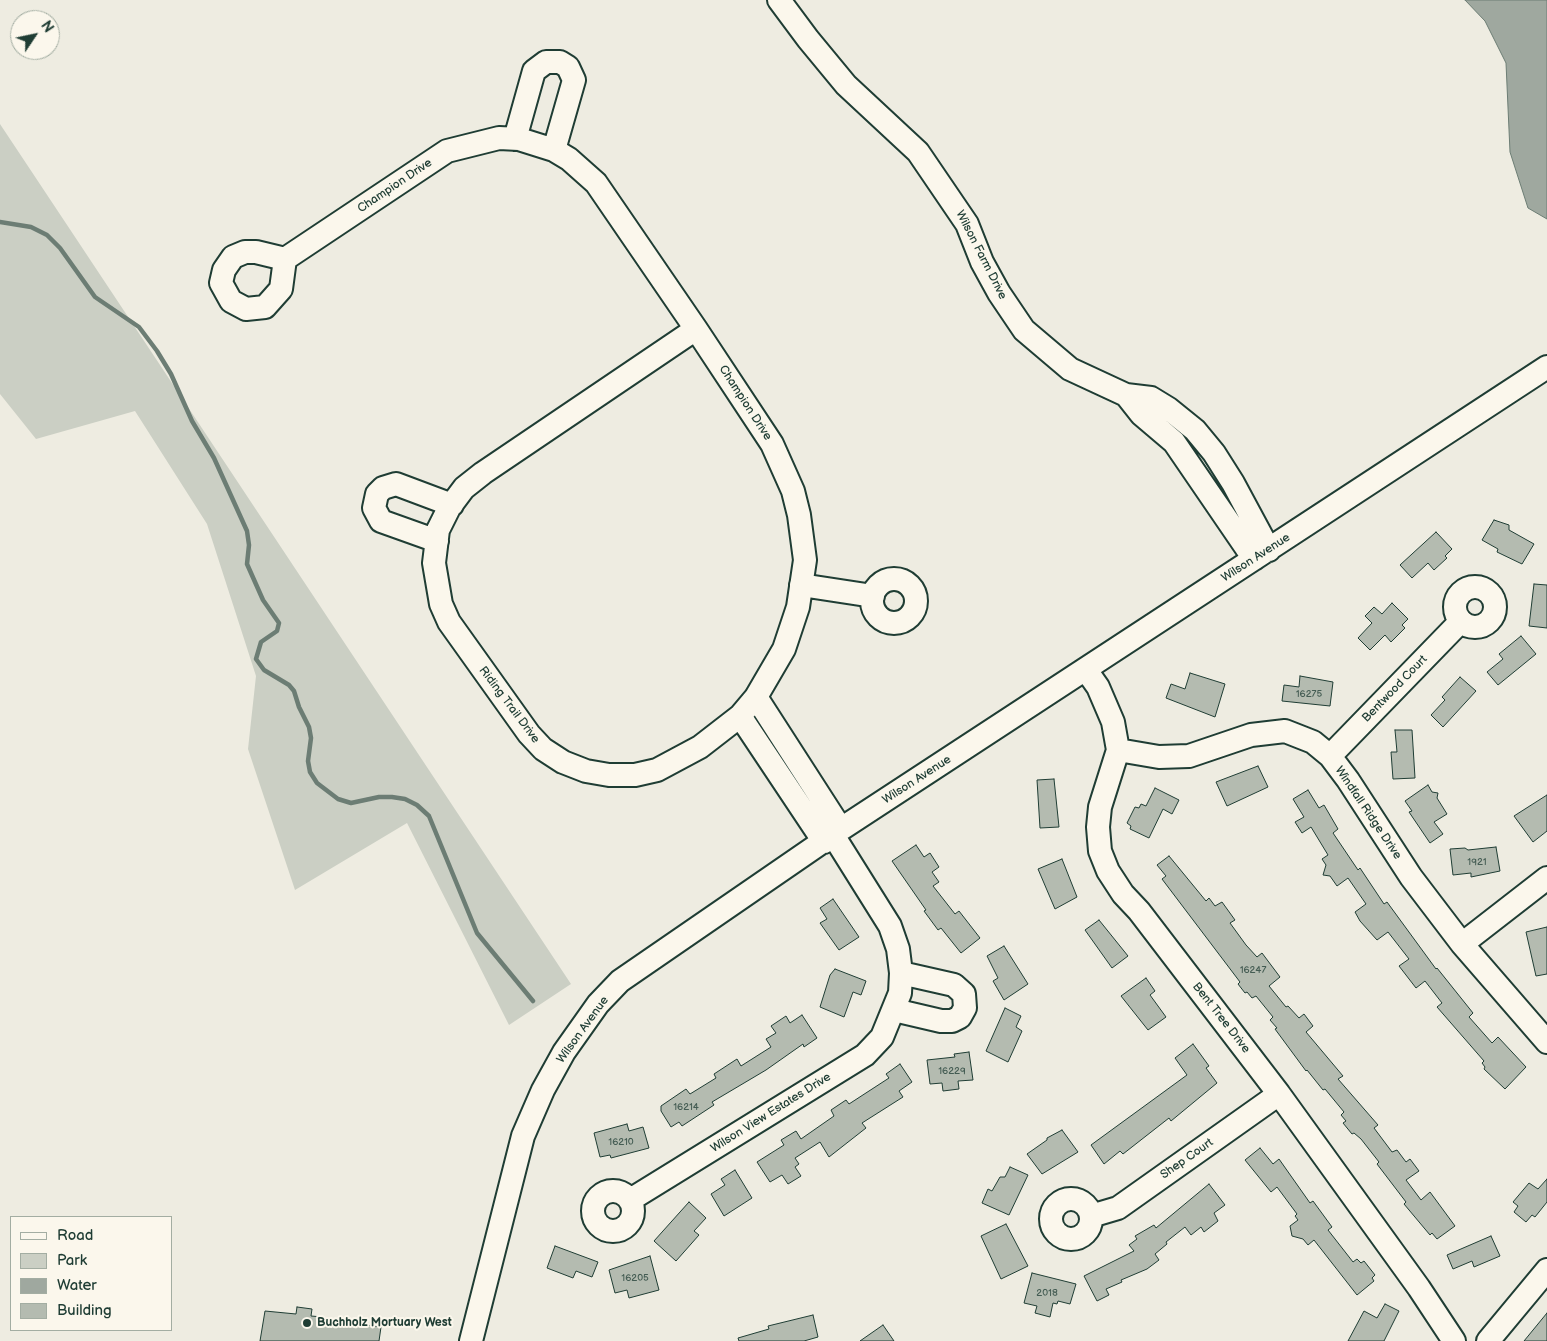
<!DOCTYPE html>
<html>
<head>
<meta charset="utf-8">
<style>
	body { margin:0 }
	#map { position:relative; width:1547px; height:1341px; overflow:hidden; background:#eeece1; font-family:"Balsamiq Sans",sans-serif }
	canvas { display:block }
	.legend { position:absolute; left:10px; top:1216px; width:162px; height:115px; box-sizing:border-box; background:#fbf7ec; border:1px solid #a3ada2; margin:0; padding:6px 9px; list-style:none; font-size:15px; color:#1f3d34 }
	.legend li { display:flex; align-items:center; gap:10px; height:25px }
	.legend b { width:25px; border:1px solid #a3ada2 }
	.north { position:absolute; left:10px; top:10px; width:50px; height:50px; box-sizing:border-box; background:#fbf7ec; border:1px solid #a3ada2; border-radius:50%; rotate:56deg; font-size:14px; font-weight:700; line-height:20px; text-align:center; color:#1f3d34 }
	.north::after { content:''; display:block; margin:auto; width:18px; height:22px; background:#1f3d34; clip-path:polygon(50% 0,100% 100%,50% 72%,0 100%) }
</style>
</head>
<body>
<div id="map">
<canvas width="1547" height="1341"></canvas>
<ul class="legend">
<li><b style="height:6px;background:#fbf7ec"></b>Road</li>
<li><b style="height:14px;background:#cbcfc4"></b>Park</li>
<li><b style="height:14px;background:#9fa89f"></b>Water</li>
<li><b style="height:14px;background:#b4bbb0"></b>Building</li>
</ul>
<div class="north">N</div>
</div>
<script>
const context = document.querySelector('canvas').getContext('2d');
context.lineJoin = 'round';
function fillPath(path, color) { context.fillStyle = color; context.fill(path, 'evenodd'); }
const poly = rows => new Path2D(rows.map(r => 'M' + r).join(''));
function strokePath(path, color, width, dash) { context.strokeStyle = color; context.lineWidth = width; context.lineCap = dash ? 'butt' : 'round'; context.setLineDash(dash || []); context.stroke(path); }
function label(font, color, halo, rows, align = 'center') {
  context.font = font + ' "Balsamiq Sans",sans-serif'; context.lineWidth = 4; context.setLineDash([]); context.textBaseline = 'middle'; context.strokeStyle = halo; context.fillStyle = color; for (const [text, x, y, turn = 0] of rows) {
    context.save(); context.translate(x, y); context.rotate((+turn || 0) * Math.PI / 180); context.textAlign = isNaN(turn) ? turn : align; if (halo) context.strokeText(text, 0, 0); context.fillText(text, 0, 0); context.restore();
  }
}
fillPath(poly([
	[0,124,571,984,509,1025,407,823,295,890,248,749,256,676,207,524,135,411,36,439,0,394]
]), '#cbcfc4');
const water = poly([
	[1465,0,1547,0,1547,219,1528,208,1510,152,1506,63,1485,21,1465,0]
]);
fillPath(water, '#9fa89f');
strokePath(water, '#6c7d74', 1);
strokePath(poly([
	[0,222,31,227,47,235,60,248,95,297,139,327,157,351,171,374,192,421,214,458,247,531,249,545,247,564,263,600,279,623,277,631,261,642,256,659,264,670,289,685,294,691,299,707,309,727,311,738,308,761,310,772,317,783,338,799,351,803,379,797,392,797,405,799,417,805,429,816,477,933,533,1001]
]), '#6c7d74', 4.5);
const building = poly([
	[1494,520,1509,525,1509,530,1534,544,1522,564,1497,552,1498,549,1482,540,1494,520],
	[1436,532,1452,549,1445,556,1447,558,1434,570,1428,563,1412,578,1400,565,1436,532],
	[1534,584,1547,585,1547,628,1529,626,1534,584],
	[1392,603,1408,619,1402,625,1405,628,1391,642,1385,635,1370,650,1358,638,1372,623,1365,616,1374,607,1382,614,1392,603],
	[1521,636,1536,654,1498,685,1487,672,1503,659,1499,654,1521,636],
	[1190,673,1225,684,1215,717,1166,698,1171,684,1185,689,1190,673],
	[1300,676,1333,682,1330,706,1282,701,1284,685,1299,687,1300,676],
	[1460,677,1476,691,1443,727,1431,715,1445,700,1442,697,1460,677],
	[1395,730,1412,730,1415,778,1393,779,1391,752,1397,752,1395,730],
	[1258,766,1268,787,1227,806,1216,782,1258,766],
	[1054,779,1059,827,1040,828,1037,780,1054,779],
	[1428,785,1432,792,1438,793,1437,798,1447,814,1434,822,1443,834,1430,843,1409,812,1412,811,1405,801,1428,785],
	[1155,788,1179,800,1172,814,1163,809,1149,838,1130,829,1131,826,1127,823,1135,807,1139,808,1141,804,1146,806,1155,788],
	[1308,790,1319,808,1324,805,1338,829,1333,833,1358,870,1360,868,1384,904,1387,902,1436,969,1437,968,1473,1013,1469,1017,1492,1043,1498,1037,1526,1067,1505,1089,1484,1069,1485,1067,1482,1063,1484,1061,1437,1007,1442,1003,1425,981,1416,988,1399,966,1409,959,1388,932,1377,940,1360,921,1355,912,1366,904,1348,878,1337,886,1330,876,1323,875,1326,865,1322,859,1328,855,1311,827,1302,833,1295,822,1304,817,1293,799,1308,790],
	[1547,795,1547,831,1533,842,1514,816,1547,795],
	[916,845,924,857,930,853,939,867,932,872,939,882,933,886,955,914,959,911,980,938,961,953,941,928,938,930,924,911,926,910,892,861,916,845],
	[1496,847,1500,871,1471,877,1471,873,1453,875,1450,849,1465,848,1468,850,1496,847],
	[1169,856,1206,901,1209,898,1215,906,1222,902,1235,920,1230,923,1246,945,1257,957,1262,953,1280,977,1269,986,1286,1007,1288,1006,1299,1018,1304,1014,1313,1026,1306,1032,1343,1076,1338,1079,1378,1125,1374,1128,1392,1152,1397,1150,1406,1162,1410,1159,1419,1171,1406,1180,1421,1200,1430,1192,1455,1226,1437,1239,1432,1233,1430,1235,1404,1204,1406,1202,1377,1164,1379,1162,1361,1139,1354,1133,1352,1134,1343,1123,1346,1121,1341,1115,1344,1112,1325,1089,1323,1090,1307,1070,1306,1071,1275,1029,1277,1028,1270,1020,1273,1017,1256,996,1252,998,1247,992,1245,993,1238,984,1240,982,1162,879,1166,876,1157,865,1169,856],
	[1062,859,1077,897,1055,909,1038,869,1062,859],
	[833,899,859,937,839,950,820,923,827,919,820,908,833,899],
	[1099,920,1128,956,1112,968,1085,930,1099,920],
	[1547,927,1547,974,1536,976,1526,932,1547,927],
	[1004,946,1028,984,1004,1000,993,981,998,978,987,956,1004,946],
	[835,969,866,981,861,995,853,992,844,1017,820,1007,830,975,835,969],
	[1146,978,1155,991,1150,995,1166,1017,1148,1030,1121,996,1146,978],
	[1005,1008,1021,1016,1016,1027,1022,1031,1008,1062,986,1051,1005,1008],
	[802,1015,817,1038,804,1047,803,1044,766,1070,712,1102,714,1105,682,1126,679,1122,671,1127,661,1111,661,1106,686,1089,690,1094,716,1078,714,1074,737,1059,741,1066,771,1047,766,1039,776,1033,771,1026,786,1016,790,1023,802,1015],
	[1193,1044,1209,1066,1206,1068,1217,1083,1171,1121,1169,1118,1123,1154,1120,1151,1104,1164,1091,1145,1187,1075,1175,1058,1193,1044],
	[969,1052,973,1080,958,1081,959,1089,943,1091,942,1083,930,1084,927,1060,955,1057,954,1054,969,1052],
	[900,1064,912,1082,899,1091,903,1097,862,1123,866,1128,829,1157,820,1142,795,1158,799,1164,795,1167,801,1176,788,1184,782,1175,770,1182,757,1162,784,1145,781,1140,796,1131,801,1139,834,1116,831,1110,846,1100,849,1104,889,1078,886,1074,900,1064],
	[627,1124,629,1131,643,1127,649,1148,611,1158,610,1155,600,1157,594,1133,627,1124],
	[1062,1130,1078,1152,1042,1174,1027,1154,1047,1140,1047,1138,1062,1130],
	[1260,1148,1273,1164,1279,1159,1310,1203,1313,1201,1332,1227,1328,1230,1353,1262,1357,1259,1361,1263,1364,1261,1375,1275,1372,1278,1374,1281,1357,1295,1314,1240,1308,1245,1303,1239,1292,1236,1290,1226,1298,1220,1295,1216,1297,1214,1277,1187,1271,1192,1245,1160,1260,1148],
	[1010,1167,1028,1175,1009,1215,982,1203,988,1189,992,1191,1000,1177,1005,1177,1010,1167],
	[735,1170,752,1198,724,1216,711,1194,725,1185,721,1179,735,1170],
	[1547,1179,1547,1202,1535,1217,1532,1215,1526,1222,1514,1212,1518,1206,1513,1202,1529,1183,1538,1189,1547,1179],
	[1209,1184,1225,1205,1214,1213,1218,1221,1204,1232,1201,1227,1191,1235,1185,1227,1166,1242,1167,1244,1155,1254,1159,1260,1147,1269,1121,1280,1122,1282,1106,1289,1109,1295,1097,1301,1084,1276,1134,1251,1129,1245,1137,1239,1135,1236,1154,1225,1156,1228,1209,1184],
	[689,1202,706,1218,694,1231,699,1235,676,1261,654,1241,689,1202],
	[1006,1224,1028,1266,1001,1279,981,1236,1006,1224],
	[1491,1236,1500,1256,1474,1267,1472,1261,1453,1269,1447,1255,1491,1236],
	[555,1246,598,1262,592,1277,576,1271,573,1278,547,1268,555,1246],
	[650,1256,659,1290,629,1298,627,1290,615,1293,609,1270,650,1256],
	[1032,1273,1076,1284,1070,1304,1058,1301,1057,1304,1053,1303,1050,1317,1035,1313,1037,1306,1024,1303,1032,1273],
	[1385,1304,1399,1311,1384,1341,1348,1341,1364,1311,1377,1318,1385,1304],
	[297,1307,312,1309,311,1316,323,1317,323,1319,381,1327,379,1341,260,1341,265,1311,296,1314,297,1307],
	[1547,1313,1547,1341,1524,1341,1547,1313],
	[813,1315,818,1337,804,1341,739,1341,738,1338,769,1329,768,1326,813,1315],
	[883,1325,894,1341,860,1341,883,1325]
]);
fillPath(building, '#b4bbb0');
strokePath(building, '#1f3d34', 1);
const minor = poly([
	[779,0,808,39,846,85,918,152,967,224,982,262,999,293,1024,330,1070,369,1126,395,1151,398,1169,409,1195,430,1214,453,1233,483,1269,550],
	[515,139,534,71,546,62,560,62,568,67,574,80,554,150],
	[285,259,256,252,245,252,233,257,224,270,221,283,231,301,246,309,265,307,281,289,285,259,447,151,499,138,519,139,554,150,569,159,596,183,696,329,772,444,793,491,799,515,805,560,798,607,784,649,756,697,740,716,700,747,657,770,635,775,609,775,586,771,563,762,543,749,529,734,449,622,441,604,434,563,438,530,449,508,464,488,483,473,696,329],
	[1126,395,1141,414,1174,442,1254,559],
	[437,541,381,521,374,508,377,494,383,488,396,484,452,505],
	'872 601a22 22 0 1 1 44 0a22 22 0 1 1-44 0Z',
	[801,585,873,596],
	'1455 607a20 20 0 1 1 40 0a20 20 0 1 1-40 0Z',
	[1086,670,1098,687,1113,722,1118,750,1100,807,1098,827,1100,851,1108,871,1123,894,1139,911,1279,1094,1419,1288,1454,1341],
	[756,697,841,829],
	[740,716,824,842],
	[1118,750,1159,757,1189,756,1251,735,1285,731,1313,742,1330,756,1348,780,1411,877,1462,944,1547,1042],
	[1330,756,1461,621],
	[1462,944,1547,878],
	[894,1010,941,1021,952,1021,960,1017,965,1008,964,994,954,985,901,973],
	'593 1211a20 20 0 1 1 40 0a20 20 0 1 1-40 0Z',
	'1051 1219a20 20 0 1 1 40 0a20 20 0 1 1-40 0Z',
	[630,1200,865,1055,882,1037,900,993,901,973,898,949,890,926,833,835],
	[1091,1216,1118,1208,1279,1094],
	[471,1341,523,1136,543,1090,564,1052,598,1004,620,981,841,829,1547,367],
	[1488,1341,1547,1270]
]);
strokePath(minor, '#1f3d34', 26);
strokePath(minor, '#fbf7ec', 22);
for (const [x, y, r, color] of [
	[307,1323,5,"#1f3d34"]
]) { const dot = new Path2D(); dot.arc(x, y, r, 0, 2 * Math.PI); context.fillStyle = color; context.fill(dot); strokePath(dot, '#fbf7ec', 2); }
label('10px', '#445c53', null, [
	["16275",1309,694],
	["1921",1477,862],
	["16247",1253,970],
	["16229",952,1071],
	["16214",686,1107],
	["16210",621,1142],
	["16205",635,1278],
	["2018",1047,1293]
]);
label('12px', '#1f3d34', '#fbf7ec', [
	["Champion Drive",395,186,-34],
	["Wilson Farm Drive",981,255,63],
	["Champion Drive",745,403,57],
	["Wilson Avenue",1256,558,-33],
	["Bentwood Court",1395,689,-46],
	["Riding Trail Drive",509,705,53],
	["Wilson Avenue",917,780,-33],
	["Windfall Ridge Drive",1368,813,56],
	["Bent Tree Drive",1221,1018,52],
	["Wilson Avenue",583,1030,-54],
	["Wilson View Estates Drive",771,1113,-32],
	["Shep Court",1187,1159,-35]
]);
label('bold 12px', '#1f3d34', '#fbf7ec', [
	["Buchholz Mortuary West",317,1323]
], 'left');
</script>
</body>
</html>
